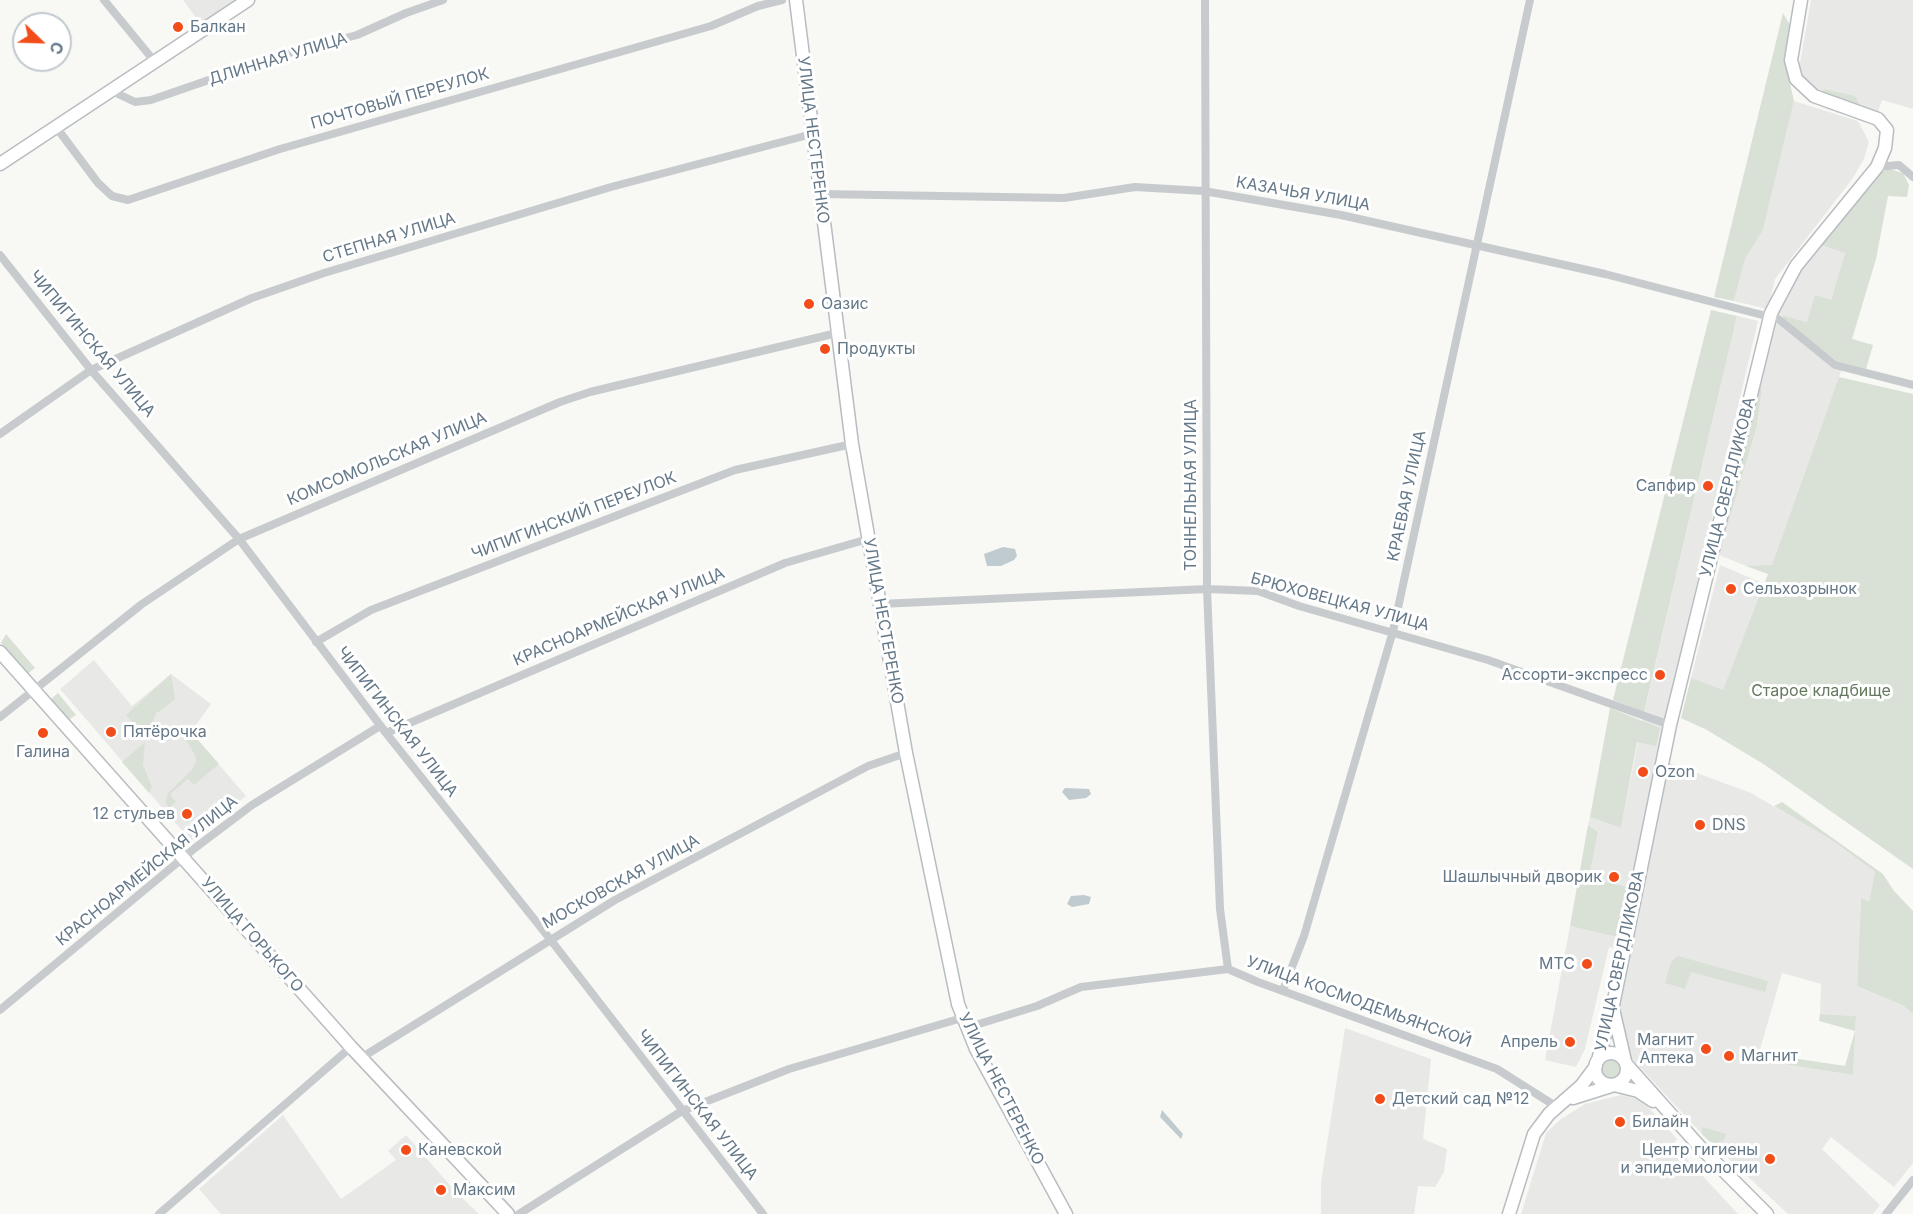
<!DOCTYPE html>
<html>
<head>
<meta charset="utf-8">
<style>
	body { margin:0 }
	#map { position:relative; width:1913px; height:1214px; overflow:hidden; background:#f8f8f4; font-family:Inter,sans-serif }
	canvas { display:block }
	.north { position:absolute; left:12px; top:12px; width:60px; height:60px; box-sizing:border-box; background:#fff; border:2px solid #c1c9cf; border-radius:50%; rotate:113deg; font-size:16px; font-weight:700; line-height:24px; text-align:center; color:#647888 }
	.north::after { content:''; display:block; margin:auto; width:21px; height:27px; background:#f24c19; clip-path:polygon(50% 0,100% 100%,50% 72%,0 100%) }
</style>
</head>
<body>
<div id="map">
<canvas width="1913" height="1214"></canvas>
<div class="north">С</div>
</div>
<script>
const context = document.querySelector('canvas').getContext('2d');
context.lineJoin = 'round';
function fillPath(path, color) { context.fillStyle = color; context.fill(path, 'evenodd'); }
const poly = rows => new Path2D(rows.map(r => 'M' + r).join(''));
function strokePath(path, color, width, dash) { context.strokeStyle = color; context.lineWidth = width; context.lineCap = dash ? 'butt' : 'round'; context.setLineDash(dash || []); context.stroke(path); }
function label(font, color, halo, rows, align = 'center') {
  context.font = font + ' Inter,sans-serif'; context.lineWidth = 6; context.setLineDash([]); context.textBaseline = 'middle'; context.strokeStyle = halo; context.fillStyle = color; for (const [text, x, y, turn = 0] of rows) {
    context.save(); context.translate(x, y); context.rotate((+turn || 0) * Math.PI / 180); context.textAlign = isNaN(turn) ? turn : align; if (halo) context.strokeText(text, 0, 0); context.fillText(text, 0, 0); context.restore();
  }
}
fillPath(poly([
	[183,0,237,0,201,24],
	[1811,0,1913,0,1913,109,1882,100,1877,114,1817,93,1798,74],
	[1794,101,1858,121,1869,142,1864,159,1853,178,1775,279,1768,309,1734,301,1745,259,1763,230],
	[1818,244,1845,253,1831,300,1807,322,1775,313,1781,296],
	[1737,316,1758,321,1663,728,1619,949,1609,947,1585,1049,1576,1067,1545,1060,1570,926,1618,936,1589,879,1598,832,1588,825,1590,817,1621,828,1641,726],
	[1775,319,1842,369,1772,566,1762,567,1746,566,1719,555,1757,426,1762,388,1757,386],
	[1720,565,1765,584,1723,691,1691,678],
	[94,660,132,706,171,674,211,704,191,732,246,796,191,841,60,689],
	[1667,762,1751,793,1833,841,1875,872,1869,901,1861,900,1857,986,1902,1005,1913,1014,1913,1163,1894,1187,1831,1137,1822,1149,1880,1205,1873,1214,1788,1214,1702,1134,1631,1058,1619,1025,1618,1003],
	[1782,973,1821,984,1820,1014,1856,1016,1853,1075,1757,1060],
	[1345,1028,1431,1059,1423,1139,1447,1149,1444,1172,1435,1187,1418,1186,1414,1214,1321,1214,1321,1182],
	[1621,1095,1638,1099,1653,1112,1677,1139,1673,1144,1738,1214,1521,1214,1546,1133,1561,1119,1585,1104],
	[283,1115,341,1199,396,1160,388,1151,406,1135,456,1192,479,1214,221,1214,199,1189]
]), '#e8e9e7');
fillPath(poly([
	[1783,13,1790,25,1785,62,1794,101,1763,230,1745,259,1734,301,1714,297],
	[1824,89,1855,96,1859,103,1857,105,1822,93],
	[1889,169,1903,173,1909,185,1907,197,1888,196,1876,259,1852,339,1873,345,1866,369,1838,362,1784,320,1782,315,1807,322,1815,295,1831,300,1845,253,1818,244,1880,172],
	[1711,310,1737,316,1644,712,1613,700],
	[1839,377,1913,394,1913,869,1765,765,1707,730,1681,718,1691,678,1723,690,1768,574,1746,566,1772,565],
	[1757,386,1762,388,1757,426,1719,555,1715,554],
	[6,634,35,668,27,674,1,643],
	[171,674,175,699,159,712,157,711,146,739,126,715],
	[58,693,76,715,68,720,50,700],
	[1610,708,1660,728,1656,746,1637,742,1621,828,1590,817],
	[191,732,219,764,194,785,188,779,170,794,176,802,169,808,166,803,168,793,192,770,196,762,195,755,186,740],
	[145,742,143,765,152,787,149,793,122,762],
	[1782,802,1883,874,1894,891,1913,911,1913,1014,1902,1005,1857,986,1861,899,1869,901,1875,872,1833,841,1774,806],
	[1588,825,1598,832,1589,879,1628,887,1618,937,1570,926],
	[1678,956,1768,981,1765,992,1691,972,1685,989,1665,983,1671,962],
	[1820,1014,1856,1016,1853,1075,1757,1060,1759,1053,1845,1066,1855,1031,1819,1021],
	'1600 1070a12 12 0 1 1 24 0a12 12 0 1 1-24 0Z',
	[1702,1127,1726,1134,1724,1140,1716,1143,1709,1141,1702,1134]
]), '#d9e0d5');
fillPath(poly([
	[1003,547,1015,549,1017,556,1014,560,1001,566,987,566,984,554],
	[1065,788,1089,789,1091,794,1086,798,1069,800,1062,792],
	[1084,895,1091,897,1089,904,1072,907,1067,904,1071,896],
	[1162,1110,1183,1134,1181,1139,1160,1117]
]), '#c0cbd0');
const secondary = poly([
	[796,0,852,444,906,753,958,1004,976,1049,1066,1214],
	[0,164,248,0],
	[0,652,351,1047,508,1214],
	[1613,1009,1625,1061],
	'1595 1069a16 16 0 1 1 32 0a16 16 0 1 1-32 0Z',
	[1598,1060,1613,1005,1670,725,1771,313,1796,266,1877,167,1885,148,1887,130,1878,119,1814,96,1796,79,1791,60,1801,0],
	[1626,1064,1700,1147,1767,1214],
	[1614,1085,1638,1091,1653,1101],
	[1573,1098,1611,1086],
	[1509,1214,1534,1134,1549,1114,1581,1086,1596,1066]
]);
strokePath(secondary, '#b7bdc1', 15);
strokePath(poly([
	[104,0,155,62],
	[1205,0,1207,589,1220,909,1228,969],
	[112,91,135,102,151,100,278,56,357,35,406,13,443,0],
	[56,127,98,183,112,196,128,200,280,149,711,26,758,6,782,0],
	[1877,167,1899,165,1913,177],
	[820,194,1064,198,1135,187,1204,191,1341,215,1605,274,1770,317],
	[0,255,91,370,239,539,386,733,550,939,763,1214],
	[1771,313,1835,365,1913,385],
	[0,434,91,370,252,298,324,273,611,187,812,134],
	[880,604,1207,589,1258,591,1299,606,1488,660,1670,725],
	[316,642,371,610,735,470,852,444],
	[0,717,142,604,239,539,560,402,590,392,837,333],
	[386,733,785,563,868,539],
	[1283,990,1304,936,1393,631,1530,0],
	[0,1010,195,848,252,805,380,726],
	[966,1028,1037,1006,1081,987,1228,969,1258,982,1497,1069,1557,1107],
	[361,1058,615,900,868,766,906,753],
	[159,1214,351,1047],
	[519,1214,682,1111,789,1069,962,1018],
	[1886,1214,1913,1180]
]), '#c7cbce', 8);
strokePath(secondary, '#fff', 12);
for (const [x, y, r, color] of [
	[178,27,6,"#f24c19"],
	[809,304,6,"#f24c19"],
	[825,349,6,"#f24c19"],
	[1708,486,6,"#f24c19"],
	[1731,589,6,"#f24c19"],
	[1660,675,6,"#f24c19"],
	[111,732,6,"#f24c19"],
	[43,733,6,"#f24c19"],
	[1643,772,6,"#f24c19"],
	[187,814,6,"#f24c19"],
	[1700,825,6,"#f24c19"],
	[1614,877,6,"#f24c19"],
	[1587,964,6,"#f24c19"],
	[1570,1042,6,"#f24c19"],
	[1706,1049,6,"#f24c19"],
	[1729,1056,6,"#f24c19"],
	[1380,1099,6,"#f24c19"],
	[1620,1122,6,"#f24c19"],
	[406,1150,6,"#f24c19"],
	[1770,1159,6,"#f24c19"],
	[441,1190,6,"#f24c19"]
]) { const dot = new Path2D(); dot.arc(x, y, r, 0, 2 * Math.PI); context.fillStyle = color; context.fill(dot); strokePath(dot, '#fff', 2); }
label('16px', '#647888', '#fff', [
	["Балкан",190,27],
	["Оазис",821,304],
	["Продукты",837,349],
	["Сапфир",1696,486,"right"],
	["Сельхозрынок",1743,589],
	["Ассорти-экспресс",1648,675,"right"],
	["Пятёрочка",123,732],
	["Галина",43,752,"center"],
	["Ozon",1655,772],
	["12 стульев",175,814,"right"],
	["DNS",1712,825],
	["Шашлычный дворик",1602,877,"right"],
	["МТС",1575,964,"right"],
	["Магнит",1694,1040,"right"],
	["Аптека",1694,1058,"right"],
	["Апрель",1558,1042,"right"],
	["Магнит",1741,1056],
	["Детский сад №12",1392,1099],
	["Билайн",1632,1122],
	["Каневской",418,1150],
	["Центр гигиены",1758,1150,"right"],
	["и эпидемиологии",1758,1168,"right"],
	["Максим",453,1190]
], 'left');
label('16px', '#647888', '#fff', [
	["ДЛИННАЯ УЛИЦА",278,59,-17],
	["ПОЧТОВЫЙ ПЕРЕУЛОК",400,99,-16],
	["УЛИЦА НЕСТЕРЕНКО",813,140,83],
	["КАЗАЧЬЯ УЛИЦА",1303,194,10],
	["СТЕПНАЯ УЛИЦА",389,238,-17],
	["ЧИПИГИНСКАЯ УЛИЦА",92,344,50],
	["КОМСОМОЛЬСКАЯ УЛИЦА",387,459,-23],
	["ТОННЕЛЬНАЯ УЛИЦА",1191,485,-90],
	["УЛИЦА СВЕРДЛИКОВА",1728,487,-76],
	["КРАЕВАЯ УЛИЦА",1407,496,-78],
	["ЧИПИГИНСКИЙ ПЕРЕУЛОК",574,516,-21],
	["БРЮХОВЕЦКАЯ УЛИЦА",1340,602,15],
	["КРАСНОАРМЕЙСКАЯ УЛИЦА",619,617,-23],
	["УЛИЦА НЕСТЕРЕНКО",883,621,80],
	["ЧИПИГИНСКАЯ УЛИЦА",397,722,52],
	["КРАСНОАРМЕЙСКАЯ УЛИЦА",147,871,-39],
	["МОСКОВСКАЯ УЛИЦА",621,882,-29],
	["УЛИЦА ГОРЬКОГО",252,935,49],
	["УЛИЦА СВЕРДЛИКОВА",1620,961,-78],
	["УЛИЦА КОСМОДЕМЬЯНСКОЙ",1359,1002,20],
	["УЛИЦА НЕСТЕРЕНКО",1001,1089,63],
	["ЧИПИГИНСКАЯ УЛИЦА",697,1105,52]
]);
label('16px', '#65795f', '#fff', [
	["Старое кладбище",1821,691]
]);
</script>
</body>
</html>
